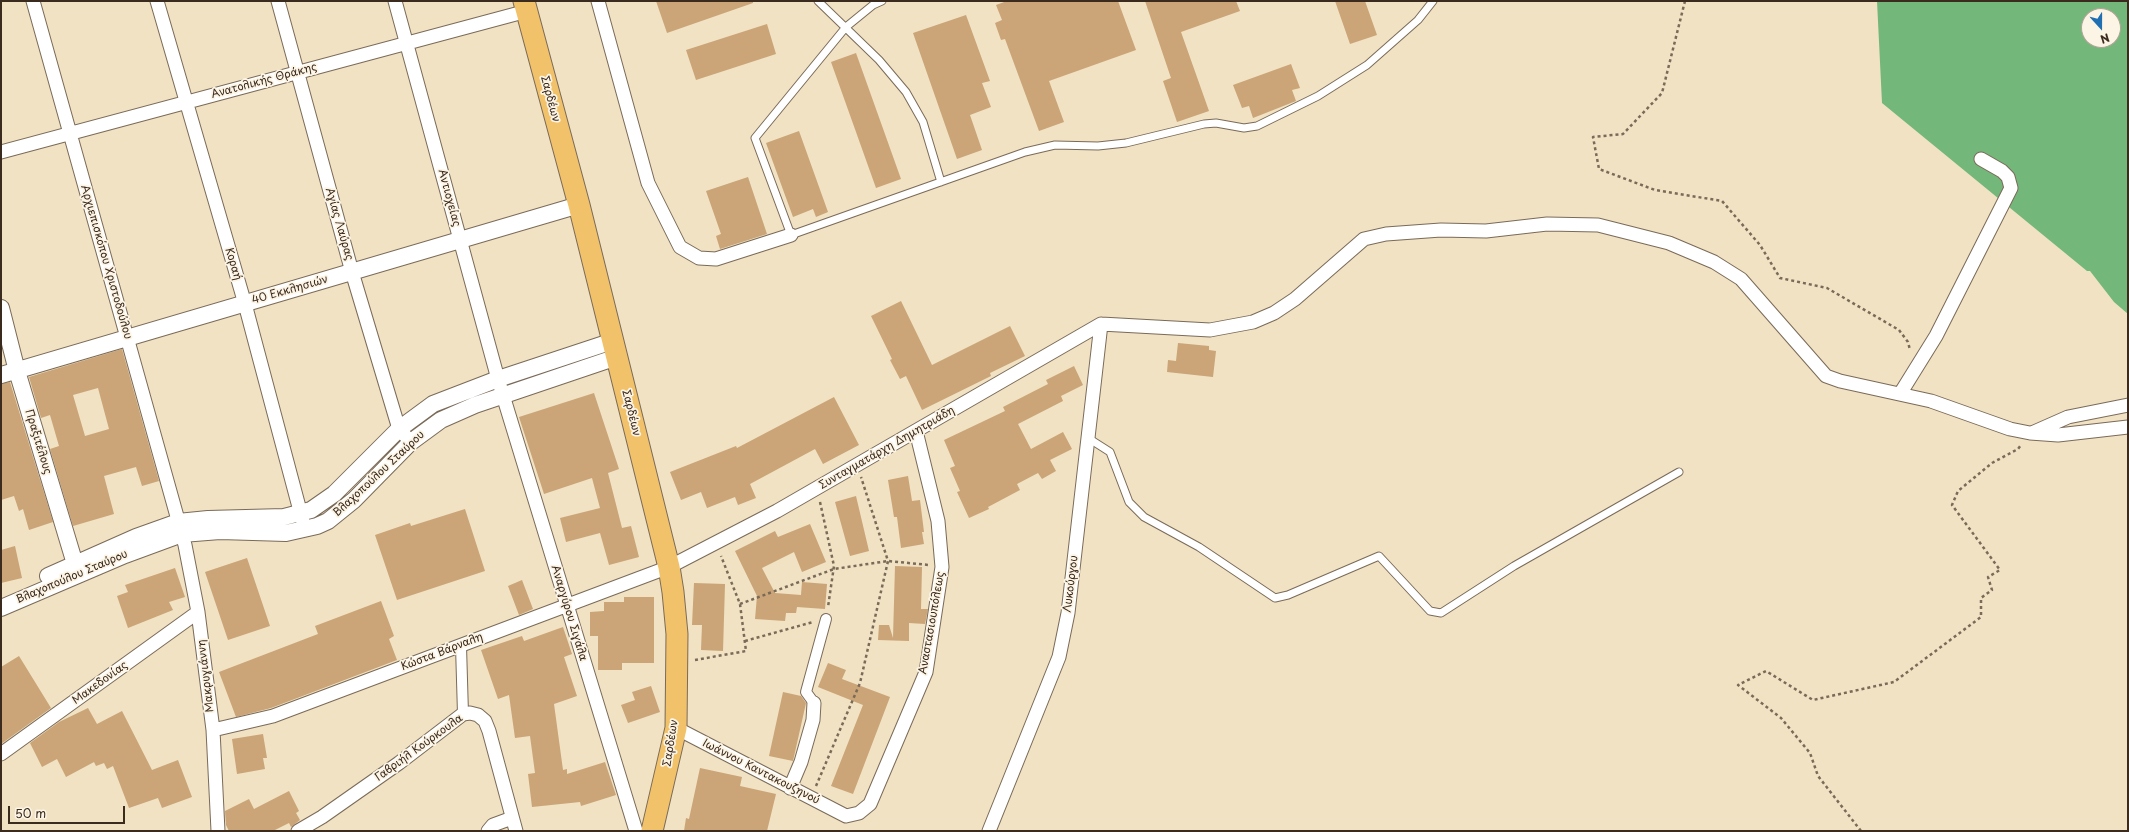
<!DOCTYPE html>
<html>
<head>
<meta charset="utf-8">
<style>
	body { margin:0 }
	#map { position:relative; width:2129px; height:832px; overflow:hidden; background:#f0e2c3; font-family:"Playpen Sans",sans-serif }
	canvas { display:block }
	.frame { position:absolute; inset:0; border:2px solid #3b2a1e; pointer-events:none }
	.north { position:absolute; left:2081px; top:8px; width:40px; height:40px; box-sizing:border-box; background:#fcf5e5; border:1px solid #afa495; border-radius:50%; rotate:159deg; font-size:11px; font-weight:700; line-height:16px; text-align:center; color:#3b2a1e }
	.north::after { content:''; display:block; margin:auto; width:14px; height:18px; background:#1f6fb2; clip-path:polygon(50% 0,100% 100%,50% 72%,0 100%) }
	.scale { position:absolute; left:8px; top:806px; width:117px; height:18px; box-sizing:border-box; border:2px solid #3b2a1e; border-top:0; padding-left:5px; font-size:12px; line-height:14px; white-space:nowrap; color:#3b2a1e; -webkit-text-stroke:3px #fcf5e5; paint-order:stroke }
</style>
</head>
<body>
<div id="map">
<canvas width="2129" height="832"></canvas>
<div class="frame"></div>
<div class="north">N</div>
<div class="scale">50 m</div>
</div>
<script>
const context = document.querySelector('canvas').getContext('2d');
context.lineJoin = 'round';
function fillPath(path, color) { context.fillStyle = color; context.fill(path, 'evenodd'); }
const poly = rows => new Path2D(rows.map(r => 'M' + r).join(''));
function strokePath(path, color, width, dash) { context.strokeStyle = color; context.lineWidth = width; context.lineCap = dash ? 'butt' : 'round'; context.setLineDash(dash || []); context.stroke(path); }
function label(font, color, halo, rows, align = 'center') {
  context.font = font + ' "Playpen Sans",sans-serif'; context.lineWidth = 3.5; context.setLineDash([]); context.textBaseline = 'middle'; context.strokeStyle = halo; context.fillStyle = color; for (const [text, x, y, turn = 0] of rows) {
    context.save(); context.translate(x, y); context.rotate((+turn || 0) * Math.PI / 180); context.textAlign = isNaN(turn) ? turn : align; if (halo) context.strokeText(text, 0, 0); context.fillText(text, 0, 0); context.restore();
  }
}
fillPath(poly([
	[1877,1,2128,1,2128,314,2114,302,2090,271,2087,271,1882,103],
	[2089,16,2113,16,2113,40,2089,40]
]), '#74b77a');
fillPath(poly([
	[656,1,753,1,753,3,667,33],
	[1007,1,1118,1,1136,50,1049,81,1064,122,1039,131,1005,39,1001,40,995,23,1002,20,996,5],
	[1145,1,1236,1,1240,11,1181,32,1209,111,1177,122,1163,81,1171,78],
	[1335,1,1365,1,1377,35,1350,44],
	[966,15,990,81,982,83,991,107,970,115,982,150,957,159,913,33],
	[767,24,776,54,696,80,686,50],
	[856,53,901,179,876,188,831,62],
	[1291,64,1300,88,1292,90,1296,101,1253,118,1249,106,1242,108,1233,85],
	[799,131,828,212,816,217,813,209,793,217,766,143],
	[748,177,767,234,720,249,716,236,721,234,706,191],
	[901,301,932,365,1010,326,1025,356,990,373,991,376,922,410,906,376,900,379,890,360,892,359,871,316],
	[1178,343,1209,346,1209,350,1216,351,1213,377,1167,372,1168,360,1176,361],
	[122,349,159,481,142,486,136,467,104,476,114,514,73,526,50,449,59,446,50,415,41,418,29,377],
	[98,388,109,429,85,436,73,395],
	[1074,366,1083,385,1061,396,1063,401,1018,424,1031,449,1063,432,1072,449,1050,460,1056,471,1042,479,1038,473,1017,484,1020,490,988,507,989,509,969,518,957,492,960,491,950,468,955,466,944,440,1005,411,1003,407,1048,384,1046,380],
	[10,382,53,522,29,530,23,509,19,511,14,496,1,500,1,384],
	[594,393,619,469,608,473,622,528,631,526,639,557,609,565,600,533,566,542,560,518,600,508,592,478,544,494,519,417],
	[834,397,859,445,823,464,815,449,750,484,756,498,738,505,735,497,707,508,701,492,681,500,670,472,736,446,737,448],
	[908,476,912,501,920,500,924,532,922,532,924,544,901,548,897,517,894,517,888,480],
	[856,496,869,551,850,556,835,502],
	[465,509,485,571,397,600,375,535,410,523,411,526],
	[810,524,826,562,802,572,794,552,762,568,775,593,801,595,802,582,827,584,825,609,797,607,796,613,786,613,785,621,755,619,757,596,735,551,775,531,778,537],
	[15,546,22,578,1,583,1,550],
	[247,558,270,626,228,640,205,572],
	[895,566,922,567,921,609,928,609,925,624,909,623,909,641,878,640,879,625,889,625,893,638],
	[175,568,185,597,169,602,173,610,128,628,117,596,128,592,125,585],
	[522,580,533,609,519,615,508,586],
	[694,583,725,584,723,651,701,650,702,625,692,625],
	[624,597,654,597,654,663,622,663,622,670,598,670,598,636,590,636,590,612,604,611,604,602,624,602],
	[381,601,394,636,389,639,397,660,271,708,236,717,219,672,318,634,315,626],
	[563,627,572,654,564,657,577,696,554,704,563,770,567,769,567,774,605,762,616,795,581,806,580,802,532,807,528,774,535,773,530,736,515,738,509,695,498,699,481,650,522,636,524,641],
	[19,656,51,708,1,744,1,667],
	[828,663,846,670,842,679,890,697,853,794,831,786,863,705,818,687],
	[651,686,660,712,628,723,621,705,635,700,632,692],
	[783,692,801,696,806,703,793,761,769,756],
	[88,708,97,724,122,711,152,770,178,760,192,797,162,808,158,798,129,808,113,766,107,769,104,763,96,766,94,762,66,777,57,759,42,767,30,743,59,722],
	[263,734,267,758,263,758,265,769,237,774,232,739],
	[700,768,742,777,740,786,776,794,767,831,684,831,686,818,689,819],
	[289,791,299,811,296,813,300,820,291,827,289,823,273,831,229,831,226,825,225,811,249,799,254,809]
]), '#cba477');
const service = poly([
	[818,1,879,60,906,92,923,122,941,182],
	[882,1,873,5,846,27,755,138,791,235,1025,152,1055,145,1098,146,1126,143,1204,124,1216,123,1244,128,1257,126,1318,96,1367,65,1418,20,1433,1],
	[1088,438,1110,452,1129,502,1144,517,1199,547,1275,598,1288,595,1379,556,1430,611,1441,613,1514,566,1679,472]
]);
const pedestrian = poly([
	[461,646,463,714],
	[814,703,806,692,826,619]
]);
const minor = poly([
	[33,1,185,545,198,612,213,730,218,831],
	[157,1,245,304,303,522],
	[278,1,352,272,399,429,411,442],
	[395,1,498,379,636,831],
	[598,1,648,183,680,247,699,258,716,259,791,235],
	[1,152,527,11],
	[1101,324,1210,330,1253,322,1274,313,1295,299,1364,239,1386,234,1441,230,1486,231,1547,224,1598,225,1669,243,1714,262,1741,279,1826,376,1840,381,1931,401,2010,429,2030,433,2058,435,2128,427],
	[1900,394,1936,336,2011,188,2008,177,2002,171,1981,159],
	[2034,432,2068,417,2128,405],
	[676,728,846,816,859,813,870,804,926,672,942,567,938,521,916,431],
	[213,730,273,716,669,567,777,511,1101,324],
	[1,754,198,612],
	[790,788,801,762,813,720,814,703],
	[298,831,322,817,399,763,463,714,470,713,478,715,485,721,489,731,516,831],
	[488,831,493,825,512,818],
	[989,831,1059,657,1068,613,1101,324]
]);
const tertiary = poly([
	[1,308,17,371,78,574],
	[1,375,579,205],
	[48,576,136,537,178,522,208,519,284,517,311,510,334,494,399,429,433,404,498,379,613,341],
	[1,608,125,555,182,534,220,531,286,533,317,526,328,521,354,500,411,442,441,420,475,405,617,357]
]);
const primary = poly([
	[524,1,579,205,669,567,673,592,677,634,676,728,652,831]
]);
strokePath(service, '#7a6a58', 9);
strokePath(pedestrian, '#7a6a58', 12);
strokePath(minor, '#7a6a58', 15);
strokePath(tertiary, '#7a6a58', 18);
strokePath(primary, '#7a6a58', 23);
strokePath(poly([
	[1685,1,1662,93,1623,134,1593,137,1599,169,1655,190,1722,201,1760,245,1780,278,1827,288,1899,330,1908,342,1910,350],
	[820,502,834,566,828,607],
	[740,604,834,569,888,561,929,565],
	[745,641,813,622],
	[695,660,746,651,740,604,721,556],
	[816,786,860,683,888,561,861,477],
	[1861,831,1818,776,1810,753,1781,718,1738,685,1766,671,1813,700,1894,682,1981,617,1981,598,1992,590,1988,577,2000,570,1952,505,1958,491,1992,463,2018,449,2021,445]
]), '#7a6a58', 2.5, [3, 3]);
strokePath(service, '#fff', 7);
strokePath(pedestrian, '#fff', 10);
strokePath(minor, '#fff', 13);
strokePath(tertiary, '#fff', 16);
strokePath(primary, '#f2c26a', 21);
label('11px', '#3b2a1e', '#fcf5e5', [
	["Ανατολικής Θράκης",264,81,-15],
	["Σαρδέων",550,99,75],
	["Αντιοχείας",449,198,75],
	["Αγίας Λαύρας",339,224,74],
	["Αρχιεπισκόπου Χριστοδούλου",106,262,74],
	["Κοραή",233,264,73],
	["40 Εκκλησιών",290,290,-16],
	["Σαρδέων",631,413,76],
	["Πραξιτέλους",38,442,73],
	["Συνταγματάρχη Δημητριάδη",887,448,-30],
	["Βλαχοπούλου Σταύρου",379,474,-43],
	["Βλαχοπούλου Σταύρου",72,577,-23],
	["Λυκούργου",1071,584,-83],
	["Αναργύρου Σιγάλα",569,613,73],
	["Αναστασιουπόλεως",932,623,-80],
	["Κώστα Βάρναλη",442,652,-21],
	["Μακρυγιάννη",206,676,-97],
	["Μακεδονίας",100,683,-36],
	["Σαρδέων",671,743,-81],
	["Γαβριήλ Κούρκουλα",419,748,-36],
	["Ιωάννου Καντακουζηνού",761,772,27]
]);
</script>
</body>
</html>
